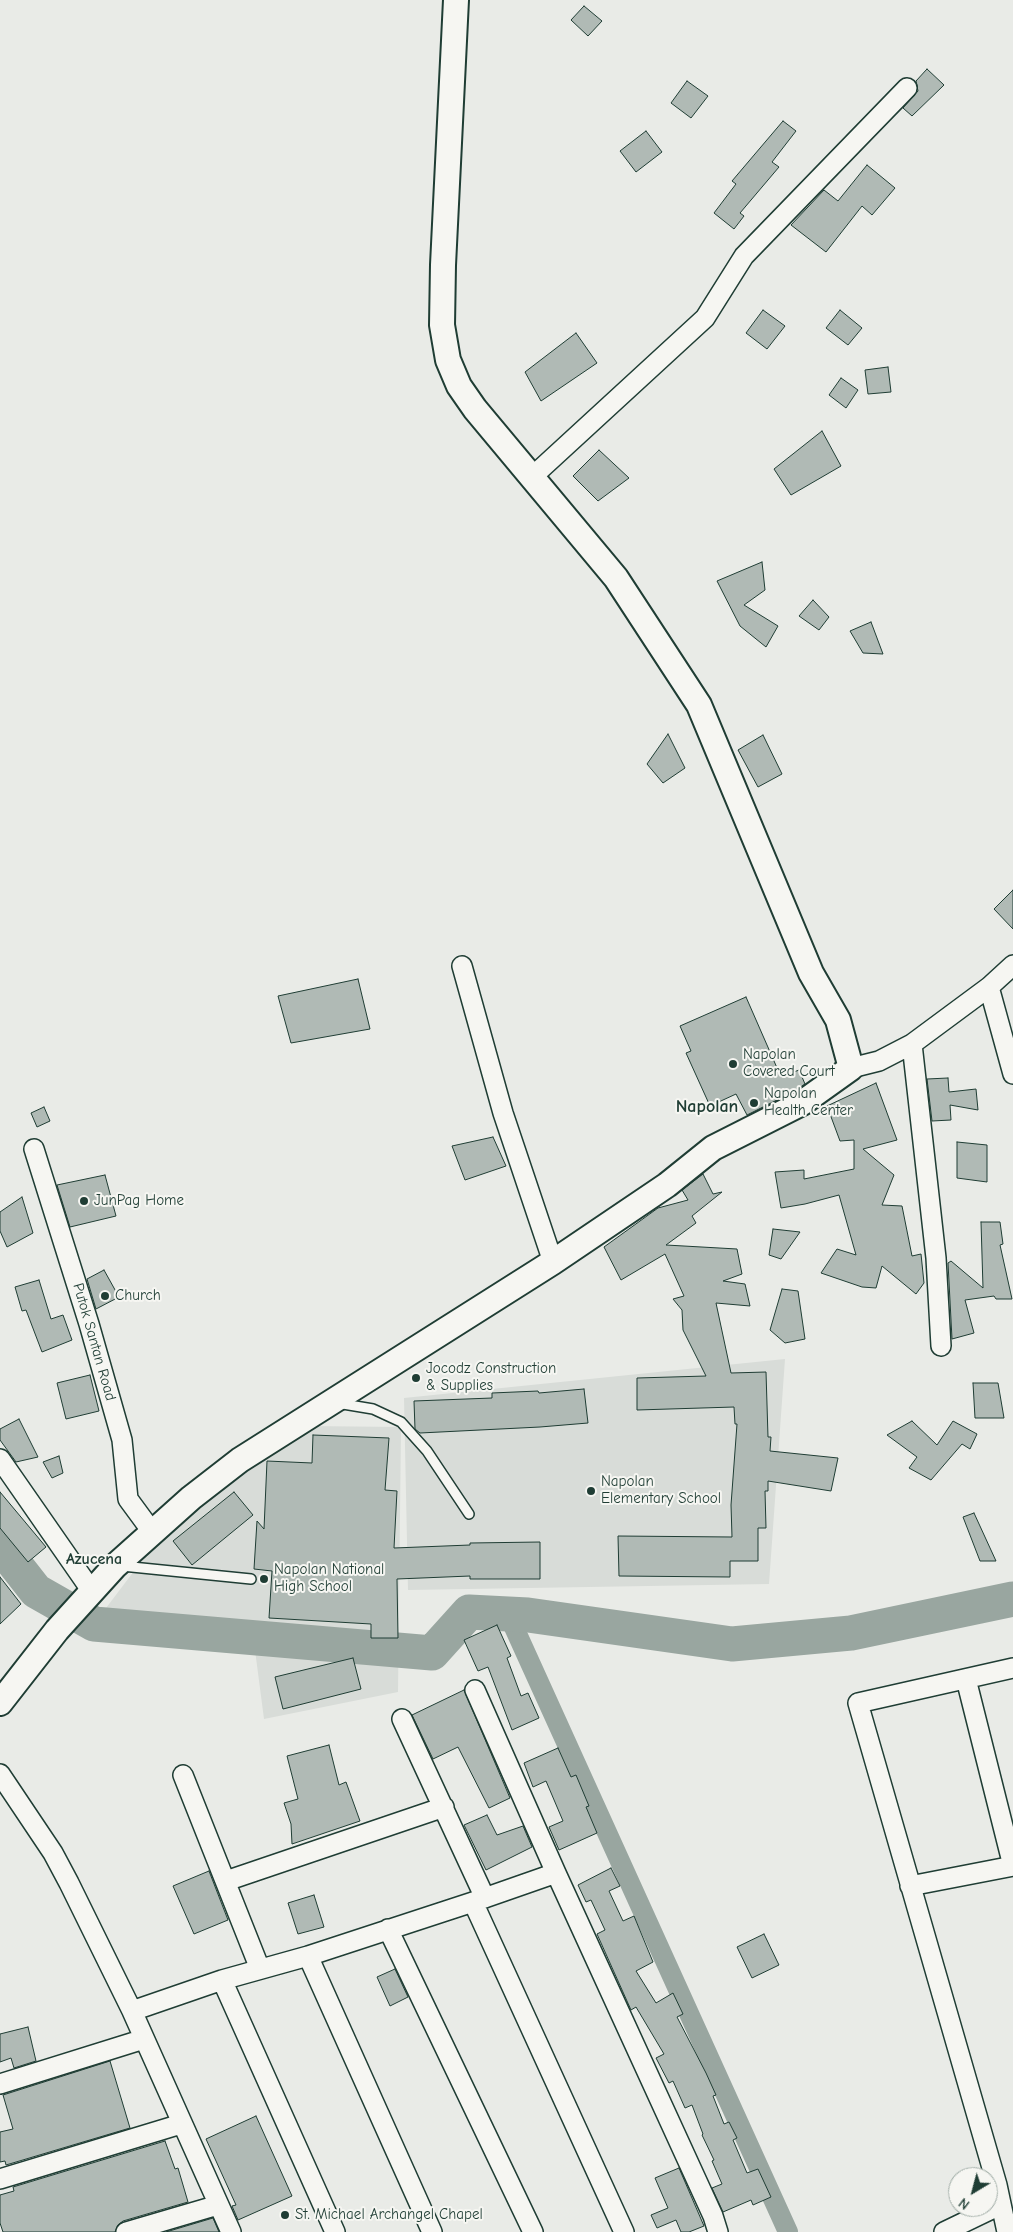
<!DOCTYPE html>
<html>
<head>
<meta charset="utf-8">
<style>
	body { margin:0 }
	#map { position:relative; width:1013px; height:2232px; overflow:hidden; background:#e9ebe7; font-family:"Comic Neue",sans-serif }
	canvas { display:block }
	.north { position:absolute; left:948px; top:2167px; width:50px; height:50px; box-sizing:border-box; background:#f6f6f2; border:1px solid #a0aca6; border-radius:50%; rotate:217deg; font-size:14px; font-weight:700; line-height:20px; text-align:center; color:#1f3d34 }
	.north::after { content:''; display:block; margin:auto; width:18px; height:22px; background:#1f3d34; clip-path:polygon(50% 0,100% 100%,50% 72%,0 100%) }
</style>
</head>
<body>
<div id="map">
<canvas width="1013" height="2232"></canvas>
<div class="north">N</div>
</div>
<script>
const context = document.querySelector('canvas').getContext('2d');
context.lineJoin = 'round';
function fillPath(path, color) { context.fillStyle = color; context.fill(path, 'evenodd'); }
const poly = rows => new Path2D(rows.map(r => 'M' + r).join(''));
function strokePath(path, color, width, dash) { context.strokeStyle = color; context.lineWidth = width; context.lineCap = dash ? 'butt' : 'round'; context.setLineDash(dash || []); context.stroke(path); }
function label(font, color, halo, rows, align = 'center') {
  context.font = font + ' "Comic Neue",sans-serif'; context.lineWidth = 4; context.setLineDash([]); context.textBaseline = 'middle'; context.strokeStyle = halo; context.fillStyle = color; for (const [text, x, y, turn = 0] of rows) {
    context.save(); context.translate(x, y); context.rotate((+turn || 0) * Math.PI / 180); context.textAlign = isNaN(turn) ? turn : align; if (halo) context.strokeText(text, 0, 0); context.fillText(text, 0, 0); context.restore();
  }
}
fillPath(poly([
	[785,1359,769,1584,408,1590,404,1398],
	[307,1426,401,1427,398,1692,264,1719,252,1627,103,1612,153,1546,226,1476]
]), '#d8dcd8');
strokePath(poly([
	[508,1614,788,2232]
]), '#99a6a0', 20);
strokePath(poly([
	[0,1545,36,1591,94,1624,432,1653,469,1612,528,1615,732,1644,851,1633,1013,1599]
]), '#99a6a0', 35);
const building = poly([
	[584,6,602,21,588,36,571,20,584,6],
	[927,69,944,85,912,116,903,108,918,91,916,81,927,69],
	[687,81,708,96,691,118,671,103,687,81],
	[783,121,796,131,772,162,779,167,740,213,744,216,734,229,714,213,736,184,732,181,783,121],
	[646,131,662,152,636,172,620,151,646,131],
	[867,165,895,188,872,215,862,206,826,252,791,225,824,190,838,201,867,165],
	[763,310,785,326,767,349,746,333,763,310],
	[840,310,862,328,848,345,826,328,840,310],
	[576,333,597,363,541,401,525,372,576,333],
	[888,367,891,392,868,394,865,370,888,367],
	[841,378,858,390,846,408,829,395,841,378],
	[822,431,841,466,791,495,774,469,822,431],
	[599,450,629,478,598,501,573,476,599,450],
	[762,562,765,590,744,605,778,626,766,647,740,626,717,581,762,562],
	[813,600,829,617,819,630,799,616,813,600],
	[871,622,883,654,863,653,850,631,871,622],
	[668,734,685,768,663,783,647,764,668,734],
	[763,735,782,774,758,787,738,750,763,735],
	[1013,890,1013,929,994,909,1013,890],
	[358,979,370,1029,291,1043,278,996,358,979],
	[746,997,781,1077,799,1070,805,1084,795,1091,747,1115,736,1094,710,1106,686,1053,691,1051,680,1026,746,997],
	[948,1078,949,1092,976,1089,978,1110,950,1105,951,1120,932,1121,927,1079,948,1078],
	[876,1083,897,1140,863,1149,894,1175,882,1205,902,1206,912,1256,921,1254,924,1283,916,1294,882,1266,876,1288,862,1287,821,1273,837,1249,856,1255,839,1195,805,1204,781,1208,775,1172,804,1170,804,1179,854,1169,854,1140,840,1141,827,1106,876,1083],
	[44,1107,50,1121,37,1127,31,1113,44,1107],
	[493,1137,506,1166,465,1180,452,1146,493,1137],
	[957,1142,987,1145,987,1182,957,1178,957,1142],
	[703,1174,713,1194,722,1192,692,1216,696,1223,666,1245,737,1249,742,1274,723,1281,745,1284,750,1306,716,1303,731,1373,766,1372,768,1437,771,1437,770,1451,838,1458,831,1491,768,1481,768,1491,765,1491,766,1528,758,1528,758,1561,730,1561,730,1577,619,1576,618,1536,732,1537,731,1505,737,1424,735,1424,734,1407,637,1410,637,1378,706,1376,683,1330,682,1310,673,1299,684,1296,665,1254,621,1280,604,1247,658,1208,688,1200,682,1190,703,1174],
	[105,1175,116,1216,70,1227,57,1185,105,1175],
	[22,1197,33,1233,7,1247,0,1231,0,1212,22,1197],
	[981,1222,1000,1222,1003,1244,1000,1245,1012,1299,996,1299,994,1296,965,1300,974,1333,952,1339,948,1263,951,1261,983,1288,981,1222],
	[773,1229,800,1232,781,1259,769,1255,773,1229],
	[104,1270,119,1297,96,1309,87,1279,104,1270],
	[39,1280,51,1319,63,1315,72,1340,42,1352,26,1310,22,1311,15,1287,39,1280],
	[782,1289,798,1291,805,1339,785,1343,770,1330,782,1289],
	[90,1375,99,1411,66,1419,57,1383,90,1375],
	[973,1383,998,1383,1004,1418,975,1418,973,1383],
	[584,1389,588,1423,540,1427,420,1433,415,1429,414,1401,492,1398,492,1393,538,1391,539,1393,584,1389],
	[19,1419,38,1457,16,1462,0,1440,0,1429,19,1419],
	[912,1421,937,1445,953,1421,977,1434,970,1449,962,1444,931,1480,909,1468,917,1457,887,1435,912,1421],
	[313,1435,389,1438,385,1490,397,1491,394,1548,470,1545,470,1543,540,1542,540,1579,470,1579,470,1576,397,1579,398,1638,371,1638,371,1624,269,1618,272,1571,254,1569,257,1521,264,1529,267,1461,312,1463,313,1435],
	[59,1456,63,1473,52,1478,43,1462,59,1456],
	[0,1492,46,1547,28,1562,0,1528,0,1492],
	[234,1492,253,1515,192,1565,173,1541,234,1492],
	[974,1513,996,1561,980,1561,963,1517,974,1513],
	[0,1577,21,1604,0,1624,0,1577],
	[497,1625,511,1656,507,1658,521,1696,528,1693,539,1718,512,1730,488,1667,478,1671,464,1640,497,1625],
	[353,1658,361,1689,283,1709,275,1677,353,1658],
	[464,1690,510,1798,489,1808,458,1747,433,1759,412,1715,464,1690],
	[329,1745,339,1785,346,1782,360,1821,292,1844,291,1824,284,1803,298,1799,287,1756,329,1745],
	[558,1748,571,1777,576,1775,589,1806,586,1807,597,1833,559,1850,549,1827,563,1821,546,1781,533,1787,524,1763,558,1748],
	[487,1815,497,1835,523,1826,532,1847,486,1870,464,1825,487,1815],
	[611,1868,620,1886,609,1891,623,1921,634,1916,653,1962,636,1971,656,2003,673,1993,683,2014,677,2017,706,2073,716,2095,713,2096,724,2124,729,2122,737,2138,733,2140,747,2173,758,2169,771,2197,753,2205,751,2200,723,2212,712,2188,722,2184,712,2161,714,2160,702,2135,703,2134,692,2105,685,2108,673,2081,669,2083,656,2058,664,2054,636,2007,631,2010,597,1934,605,1930,591,1900,586,1902,578,1885,611,1868],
	[209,1871,228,1920,194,1934,173,1886,209,1871],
	[314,1895,324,1927,298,1934,288,1903,314,1895],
	[764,1934,779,1965,752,1978,737,1947,764,1934],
	[395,1969,408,1997,390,2006,377,1977,395,1969],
	[28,2027,36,2061,14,2068,11,2058,0,2062,0,2034,28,2027],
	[110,2061,130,2128,6,2165,5,2161,0,2162,0,2132,13,2129,3,2095,110,2061],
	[256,2116,292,2196,238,2220,232,2206,236,2205,206,2139,256,2116],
	[165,2141,175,2169,178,2168,188,2202,123,2221,118,2225,115,2232,3,2232,0,2223,0,2195,14,2191,13,2187,165,2141],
	[679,2168,704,2226,689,2232,681,2232,676,2220,657,2228,651,2215,668,2208,655,2178,679,2168],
	[213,2218,219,2232,166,2232,213,2218]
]);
fillPath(building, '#b0bab5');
strokePath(building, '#1f3d34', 1);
const service = poly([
	[337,1403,373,1409,401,1422,427,1451,469,1514],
	[122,1566,251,1579]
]);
const minor = poly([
	[532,477,705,318,744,256,907,88],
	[462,966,503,1113,553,1262],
	[989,987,1013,1074],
	[912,1044,936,1258,941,1346],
	[851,1068,879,1061,912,1044,989,987,1013,965],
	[34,1149,89,1324,122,1440,128,1499,153,1533],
	[0,1459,91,1590],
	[475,1690,556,1873,713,2216,718,2232],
	[402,1719,485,1898],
	[0,1774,53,1853,69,1883,132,2011,231,2232],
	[183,1775,260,1969],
	[226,1881,444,1807],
	[910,1886,1013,1866,966,1679],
	[473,1902,624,2232],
	[388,1929,533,2232],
	[308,1956,432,2232],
	[222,1980,335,2232],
	[132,2011,222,1980,308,1956,473,1902,556,1873],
	[0,2084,144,2039],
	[0,2179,181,2124],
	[126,2232,218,2205],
	[944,2232,1000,2205],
	[1007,2232,997,2185,858,1703,1013,1668]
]);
const tertiary = poly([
	[0,1703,57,1630,115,1566,191,1498,240,1460,553,1262,667,1185,713,1148,802,1103,851,1068,838,1020,811,973,699,705,616,578,475,409,459,386,448,360,442,325,443,265,456,0]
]);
strokePath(service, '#1f3d34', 12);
strokePath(minor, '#1f3d34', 22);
strokePath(tertiary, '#1f3d34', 28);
strokePath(service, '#f6f6f2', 9);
strokePath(minor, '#f6f6f2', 19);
strokePath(tertiary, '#f6f6f2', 24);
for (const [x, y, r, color] of [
	[733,1064,5,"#1f3d34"],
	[754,1103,5,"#1f3d34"],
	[84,1201,5,"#1f3d34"],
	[105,1296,5,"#1f3d34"],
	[416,1378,5,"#1f3d34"],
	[591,1491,5,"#1f3d34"],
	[264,1579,5,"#1f3d34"],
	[285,2215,5,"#1f3d34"]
]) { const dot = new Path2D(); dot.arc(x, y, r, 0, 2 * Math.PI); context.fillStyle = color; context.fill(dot); strokePath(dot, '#f6f6f2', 2); }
label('15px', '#1f3d34', '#f6f6f2', [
	["Napolan",743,1055],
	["Covered Court",743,1072],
	["Napolan",764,1094],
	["Health Center",764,1111],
	["JunPag Home",94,1201],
	["Church",115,1296],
	["Jocodz Construction",426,1369],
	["& Supplies",426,1386],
	["Napolan",601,1482],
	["Elementary School",601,1499],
	["Napolan National",274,1570],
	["High School",274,1587],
	["St. Michael Archangel Chapel",295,2215]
], 'left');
label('15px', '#1f3d34', '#f6f6f2', [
	["Putok Santan Road",94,1342,74]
]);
label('bold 16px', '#1f3d34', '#f6f6f2', [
	["Azucena",94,1559]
]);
label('bold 18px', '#1f3d34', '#f6f6f2', [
	["Napolan",707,1107]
]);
</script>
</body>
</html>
